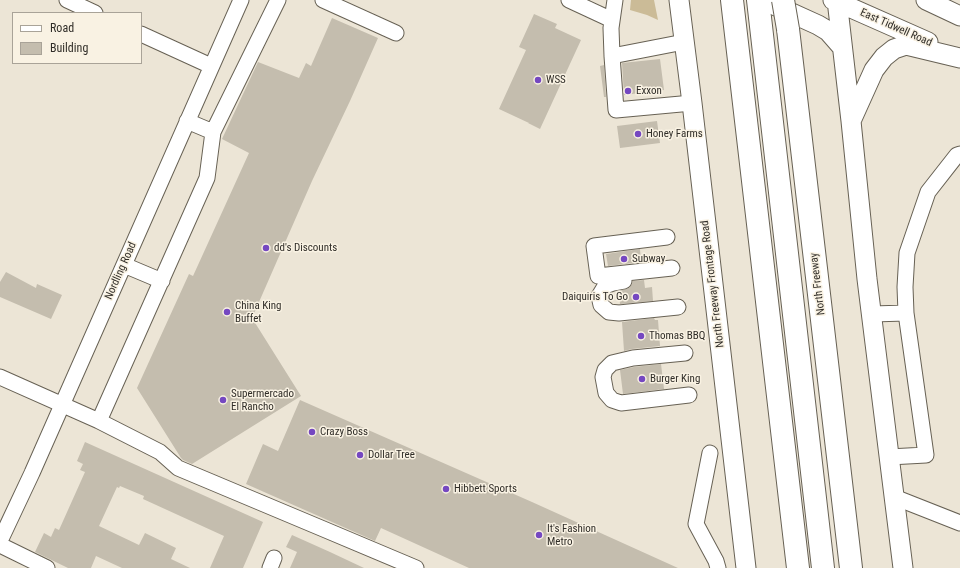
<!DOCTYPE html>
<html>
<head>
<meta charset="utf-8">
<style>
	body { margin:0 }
	#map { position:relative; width:960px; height:568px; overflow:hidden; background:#ece5d6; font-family:"Roboto Condensed",sans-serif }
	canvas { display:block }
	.legend { position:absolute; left:12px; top:12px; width:130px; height:52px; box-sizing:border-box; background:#f9f2e3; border:1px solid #a9a398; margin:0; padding:5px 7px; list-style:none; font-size:12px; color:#302d28 }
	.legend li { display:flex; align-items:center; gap:8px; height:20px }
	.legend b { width:20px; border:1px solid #a9a398 }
</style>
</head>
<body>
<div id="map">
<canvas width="960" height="568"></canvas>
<ul class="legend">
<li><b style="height:5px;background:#fff"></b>Road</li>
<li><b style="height:11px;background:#c4bdae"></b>Building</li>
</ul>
</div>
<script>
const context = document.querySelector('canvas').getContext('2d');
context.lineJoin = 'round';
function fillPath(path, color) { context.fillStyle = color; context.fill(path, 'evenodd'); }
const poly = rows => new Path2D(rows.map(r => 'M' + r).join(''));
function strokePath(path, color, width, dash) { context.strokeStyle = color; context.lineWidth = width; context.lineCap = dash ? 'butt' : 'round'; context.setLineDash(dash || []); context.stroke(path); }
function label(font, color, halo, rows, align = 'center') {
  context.font = font + ' "Roboto Condensed",sans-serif'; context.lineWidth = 3; context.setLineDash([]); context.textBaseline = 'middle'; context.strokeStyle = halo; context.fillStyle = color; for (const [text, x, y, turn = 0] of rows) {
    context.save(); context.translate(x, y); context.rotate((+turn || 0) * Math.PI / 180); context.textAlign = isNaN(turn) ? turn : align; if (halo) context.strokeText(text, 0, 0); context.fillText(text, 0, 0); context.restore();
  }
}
fillPath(poly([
	[631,0,654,0,658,20,647,15,630,10]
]), '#cbbb97');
fillPath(poly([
	[534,14,557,24,555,28,581,40,540,129,528,123,529,123,499,109,526,50,519,47],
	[332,18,378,38,350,101,312,181,252,318,301,396,192,464,183,460,181,458,137,388,189,274,193,276,249,153,222,139,258,62,299,78,306,63,311,66],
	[660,59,664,90,624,95,622,63],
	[604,65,606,97,604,97,600,66],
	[657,121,660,143,620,148,617,126],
	[640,249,641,262,608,266,606,254],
	[6,272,36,288,37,284,62,295,51,319,0,297,0,282],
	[644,280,645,288,652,287,653,301,620,304,619,291,629,288,632,284,633,281],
	[654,318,655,320,658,320,660,346,632,349,624,351,622,322],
	[661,364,664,389,623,394,620,370,634,367],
	[300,400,532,502,678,568,469,568,381,528,375,541,246,484,263,444,278,451],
	[85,442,263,522,243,568,210,568,224,536,143,499,144,496,120,486,119,488,117,487,99,526,139,545,145,533,176,548,171,559,190,568,122,568,96,556,91,568,68,568,35,552,44,533,51,537,55,528,59,530,85,472,80,470,83,464,77,461],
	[292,535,330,552,364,568,290,568,297,552,286,547]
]), '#c4bdae');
const minor = poly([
	[67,0,95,13],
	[323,0,396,33],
	[569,0,612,20],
	[615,0,611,28,612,56,616,110,692,103],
	[141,34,211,66],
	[612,56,684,42],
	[187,121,213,132],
	[667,237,594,246,598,276,672,268],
	[124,265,162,281],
	[624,281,613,283,605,286,599,296,601,305,609,312,619,313,678,307],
	[872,314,906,313],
	[685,353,633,358,612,363,605,370,603,377,606,393,612,400,621,403,689,395],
	[0,377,99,421,207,178,213,132,278,0],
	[99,421,160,452,178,468,321,528,416,568],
	[710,453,696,524,716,561,718,568],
	[889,457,926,455,906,313,905,287,907,253,928,192,957,155,960,154],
	[894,497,960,523],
	[0,541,32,473,241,0],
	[0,545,47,568],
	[270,568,274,558]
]);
const major = poly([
	[679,0,692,103,746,568],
	[763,0,818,25,828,31,842,47],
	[833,0,928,42],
	[837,0,851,121,867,279,903,568],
	[926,0,960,16],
	[851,121,874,70,884,57,894,49,906,45,960,58]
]);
const highway = poly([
	[732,0,798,568],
	[758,0,823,568],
	[788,29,851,568]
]);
strokePath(minor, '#676154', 17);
strokePath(major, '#676154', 21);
strokePath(highway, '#676154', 24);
strokePath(minor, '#fff', 15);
strokePath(major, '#fff', 19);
strokePath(highway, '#fff', 22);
const highwayBridge = poly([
	[783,0,788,29]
]);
strokePath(highwayBridge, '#676154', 24, []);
strokePath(highwayBridge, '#fff', 22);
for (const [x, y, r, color] of [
	[538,80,4,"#7548c1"],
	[628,91,4,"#7548c1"],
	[638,134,4,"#7548c1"],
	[266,248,4,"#7548c1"],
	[624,259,4,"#7548c1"],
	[636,297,4,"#7548c1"],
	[227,312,4,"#7548c1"],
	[641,336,4,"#7548c1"],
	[642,379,4,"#7548c1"],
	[223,400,4,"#7548c1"],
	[312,432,4,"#7548c1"],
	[360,455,4,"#7548c1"],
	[446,489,4,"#7548c1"],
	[539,535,4,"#7548c1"]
]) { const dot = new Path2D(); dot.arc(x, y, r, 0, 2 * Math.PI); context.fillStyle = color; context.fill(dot); strokePath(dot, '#f9f2e3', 1.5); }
label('11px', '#302d28', '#f9f2e3', [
	["East Tidwell Road",896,28,24],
	["Nordling Road",121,271,-66],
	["North Freeway Frontage Road",713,284,-97],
	["North Freeway",818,284,-97]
]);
label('11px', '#302d28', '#f9f2e3', [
	["WSS",546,80],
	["Exxon",636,91],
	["Honey Farms",646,134],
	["dd's Discounts",274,248],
	["Subway",632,259],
	["Daiquiris To Go",628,297,"right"],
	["China King",235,306],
	["Buffet",235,319],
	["Thomas BBQ",649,336],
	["Burger King",650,379],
	["Supermercado",231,394],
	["El Rancho",231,407],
	["Crazy Boss",320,432],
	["Dollar Tree",368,455],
	["Hibbett Sports",454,489],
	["It's Fashion",547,529],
	["Metro",547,542]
], 'left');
</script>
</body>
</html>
